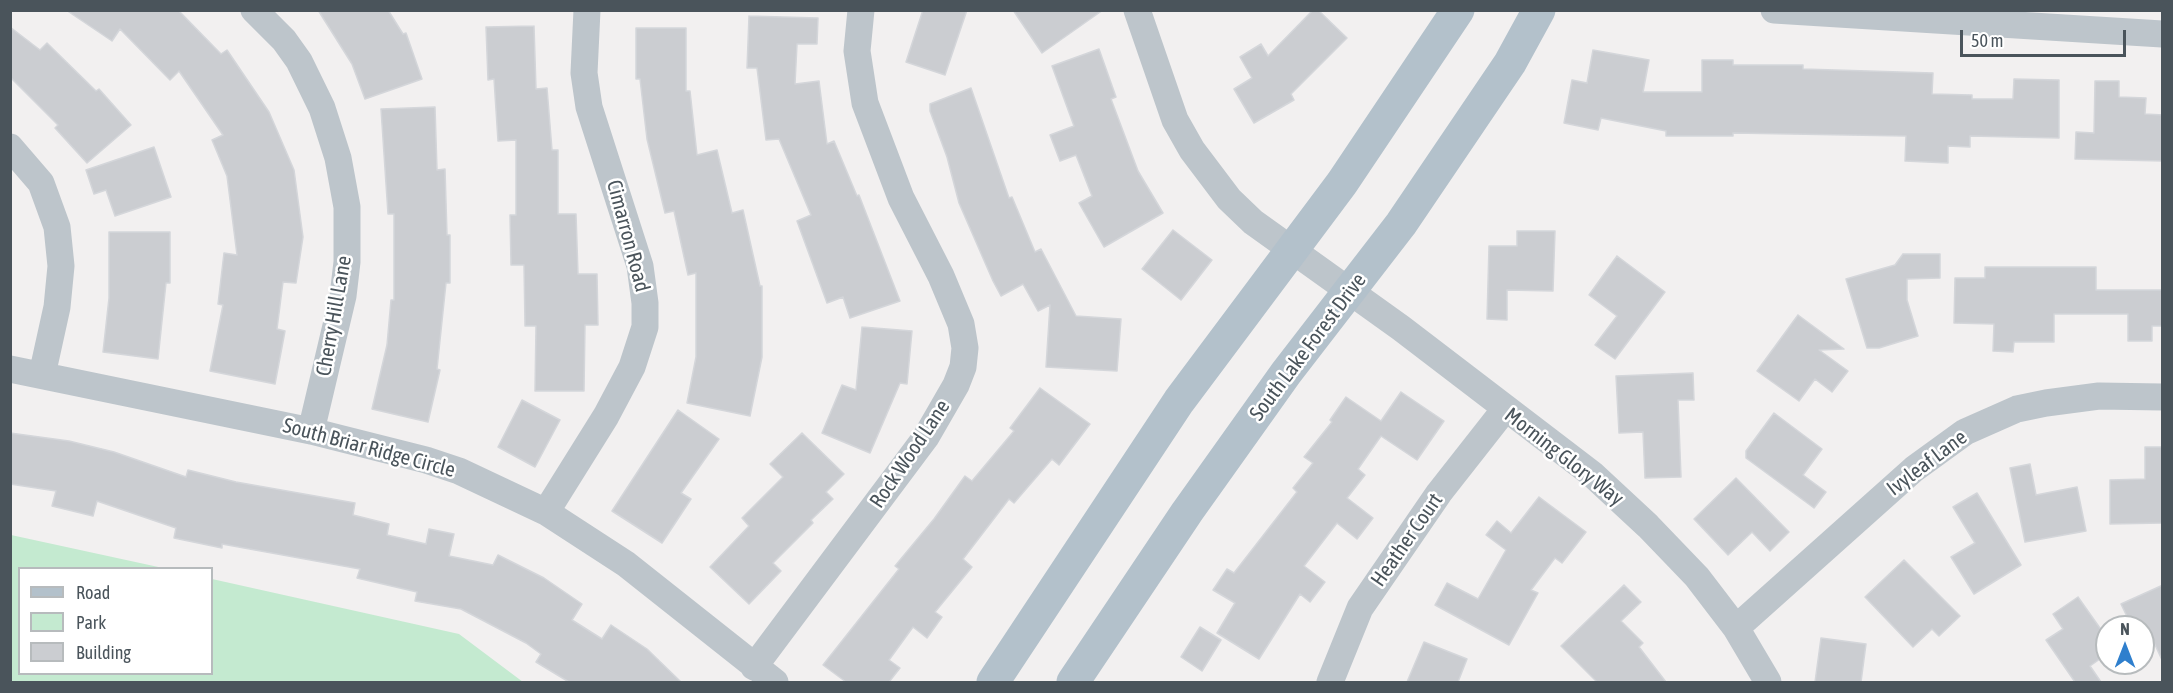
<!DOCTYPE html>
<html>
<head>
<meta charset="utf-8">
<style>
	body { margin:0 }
	#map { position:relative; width:2173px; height:693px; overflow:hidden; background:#f2f0f0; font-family:"Asap Condensed",sans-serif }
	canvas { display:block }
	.frame { position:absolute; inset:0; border:12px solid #4a545b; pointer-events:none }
	.legend { position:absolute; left:18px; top:567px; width:195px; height:108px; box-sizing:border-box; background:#fff; border:2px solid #b7bbbd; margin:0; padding:8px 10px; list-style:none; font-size:18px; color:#4a545b }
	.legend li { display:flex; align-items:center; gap:12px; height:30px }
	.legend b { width:30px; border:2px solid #b7bbbd }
	.north { position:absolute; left:2095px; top:615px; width:60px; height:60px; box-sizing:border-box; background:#fff; border:2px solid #b7bbbd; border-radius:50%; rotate:0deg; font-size:16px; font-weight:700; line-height:24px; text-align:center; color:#4a545b }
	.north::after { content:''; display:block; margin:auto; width:21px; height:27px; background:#2f7fcd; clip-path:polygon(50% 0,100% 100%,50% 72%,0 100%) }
	.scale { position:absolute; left:1960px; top:30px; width:166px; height:27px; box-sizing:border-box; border:3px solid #4a545b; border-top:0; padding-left:8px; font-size:18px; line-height:21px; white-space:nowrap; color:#4a545b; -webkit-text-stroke:4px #fff; paint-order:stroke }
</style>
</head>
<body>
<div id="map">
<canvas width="2173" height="693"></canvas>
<div class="frame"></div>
<ul class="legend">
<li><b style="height:8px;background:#b3c1cb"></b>Road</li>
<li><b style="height:16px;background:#c4ead0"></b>Park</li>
<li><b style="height:16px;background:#cbcdd1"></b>Building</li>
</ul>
<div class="north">N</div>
<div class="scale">50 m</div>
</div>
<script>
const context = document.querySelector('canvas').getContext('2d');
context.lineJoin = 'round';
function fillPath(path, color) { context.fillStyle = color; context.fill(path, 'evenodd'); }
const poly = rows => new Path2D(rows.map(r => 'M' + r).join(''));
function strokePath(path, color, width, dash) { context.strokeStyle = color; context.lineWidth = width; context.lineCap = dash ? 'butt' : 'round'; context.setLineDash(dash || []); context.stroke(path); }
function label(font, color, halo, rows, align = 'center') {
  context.font = font + ' "Asap Condensed",sans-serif'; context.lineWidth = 5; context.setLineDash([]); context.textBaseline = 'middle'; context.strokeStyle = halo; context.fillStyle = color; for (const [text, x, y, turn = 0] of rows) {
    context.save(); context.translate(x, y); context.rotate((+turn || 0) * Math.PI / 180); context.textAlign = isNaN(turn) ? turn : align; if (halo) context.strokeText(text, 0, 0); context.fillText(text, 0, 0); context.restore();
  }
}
fillPath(poly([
	[11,535,163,568,20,568,20,674,212,674,212,579,459,634,523,682,11,682]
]), '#c4ead0');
const building = poly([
	[66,10,178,10,221,54,227,50,269,112,294,170,303,237,296,283,283,282,277,329,285,331,275,384,210,371,223,305,218,304,224,253,237,255,227,176,212,140,223,135,179,71,170,80,120,29,112,41,66,10],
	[318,10,388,10,403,34,406,33,422,79,365,99,352,64,318,10],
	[923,10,967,10,945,75,906,62,923,10],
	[1013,10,1103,10,1042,53,1013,10],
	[1313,10,1318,10,1347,38,1291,94,1294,100,1254,123,1234,89,1252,78,1240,57,1261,44,1268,56,1313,10],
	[749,16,818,18,817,44,797,44,795,84,819,81,827,144,834,141,857,196,859,195,900,301,850,318,843,297,827,303,797,221,811,215,779,139,766,140,757,68,747,68,749,16],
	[534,26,536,89,547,88,552,150,558,150,558,214,576,214,578,274,597,274,598,325,585,325,584,391,535,391,536,326,525,326,524,265,511,265,510,215,516,215,516,140,498,141,494,79,488,80,486,27,534,26],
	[10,27,40,50,47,43,96,91,99,89,131,125,87,163,55,128,58,125,10,77,10,27],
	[636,28,686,28,686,91,690,91,697,155,717,150,732,213,743,210,760,286,762,286,762,357,750,416,687,403,696,357,696,273,688,275,674,211,665,213,647,139,640,79,636,79,636,28],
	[1099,49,1116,97,1111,99,1138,171,1163,213,1104,247,1079,203,1092,196,1076,155,1060,161,1050,135,1074,126,1052,66,1099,49],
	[1593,50,1649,60,1643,92,1702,92,1702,60,1733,60,1733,65,1803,65,1803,69,1933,73,1932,94,1972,95,1972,99,2013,99,2014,79,2059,80,2059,138,1970,136,1970,147,1948,146,1948,163,1905,161,1906,136,1733,133,1733,136,1666,136,1666,131,1601,118,1598,130,1564,123,1572,80,1587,83,1593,50],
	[2095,81,2119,81,2119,97,2146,98,2145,114,2163,115,2163,161,2075,159,2076,132,2094,133,2095,81],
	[971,88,1009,198,1012,197,1035,252,1041,249,1076,316,1121,319,1117,371,1046,367,1050,305,1038,311,1023,284,1001,296,993,281,959,203,947,157,930,111,930,104,971,88],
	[435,107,437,170,445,169,447,235,450,235,450,283,446,283,437,369,440,370,428,422,372,409,387,345,391,300,394,300,394,214,388,214,381,109,435,107],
	[154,147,171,197,115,216,106,190,94,194,86,170,154,147],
	[1173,230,1212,260,1181,300,1142,269,1173,230],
	[1517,231,1555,231,1553,291,1507,290,1507,320,1487,319,1489,246,1517,246,1517,231],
	[109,232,170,232,170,283,166,283,158,359,103,352,109,298,109,232],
	[1903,254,1940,254,1940,278,1907,279,1907,300,1918,336,1879,348,1867,348,1846,279,1895,265,1903,254],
	[1617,256,1665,292,1615,359,1595,345,1617,316,1589,295,1617,256],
	[1985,267,2096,267,2096,290,2163,290,2163,326,2152,326,2152,341,2128,341,2128,314,2054,314,2054,342,2014,342,2013,352,1993,351,1994,324,1954,323,1955,278,1985,278,1985,267],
	[1798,315,1844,349,1819,350,1848,371,1832,392,1815,379,1799,401,1757,371,1798,315],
	[862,327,912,331,907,384,900,383,870,453,822,433,842,385,856,390,862,327],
	[1693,373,1694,400,1678,400,1681,477,1645,478,1643,432,1619,433,1616,376,1693,373],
	[1040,388,1090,424,1059,465,1052,459,1014,503,1009,499,963,559,972,567,935,612,942,617,927,638,913,627,889,660,900,668,889,682,846,682,823,665,899,569,895,566,934,519,965,476,972,481,1014,431,1010,428,1040,388],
	[1401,392,1444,421,1417,460,1381,436,1358,469,1365,475,1347,498,1373,518,1357,539,1337,523,1304,566,1325,582,1310,602,1300,594,1259,659,1217,633,1235,603,1213,590,1227,569,1234,573,1297,492,1293,488,1313,463,1304,457,1332,422,1330,420,1346,397,1381,421,1401,392],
	[522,400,560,420,535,467,498,447,522,400],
	[678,410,719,439,681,493,691,499,662,543,612,511,678,410],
	[1774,413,1822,449,1803,475,1826,492,1814,508,1746,458,1746,451,1774,413],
	[10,433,69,441,114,452,186,477,188,470,236,482,355,503,353,515,389,524,387,535,426,544,429,529,454,534,449,556,493,565,498,555,544,578,582,604,572,620,602,639,611,625,647,649,681,682,569,682,536,662,541,654,526,643,461,609,415,601,417,592,357,578,360,569,222,544,222,548,174,538,176,528,97,501,93,516,52,506,56,491,10,484,10,433],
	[802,433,844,474,826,492,833,499,811,520,813,523,773,563,781,571,749,604,710,567,749,526,742,518,783,477,770,464,802,433],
	[2145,447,2163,447,2163,523,2110,524,2110,480,2145,479,2145,447],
	[2030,464,2036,495,2077,487,2086,531,2025,542,2010,468,2030,464],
	[1736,478,1789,532,1770,551,1752,532,1728,555,1694,519,1736,478],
	[1977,493,2021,565,1974,594,1951,557,1975,543,1953,507,1977,493],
	[1539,497,1586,532,1562,563,1555,558,1531,590,1538,593,1509,645,1435,605,1447,583,1478,599,1506,550,1486,535,1497,521,1511,533,1539,497],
	[1904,560,1960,616,1939,636,1932,629,1913,647,1865,597,1904,560],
	[1624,585,1641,602,1621,621,1643,643,1639,647,1666,682,1597,682,1561,646,1624,585],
	[2163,585,2163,662,2148,630,2143,632,2143,627,2132,627,2121,604,2163,585],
	[2078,597,2107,638,2107,654,2090,666,2101,682,2075,682,2046,640,2063,629,2053,614,2078,597],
	[1200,627,1221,640,1202,671,1181,657,1200,627],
	[1821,638,1866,644,1861,682,1815,682,1821,638],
	[1424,642,1467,659,1458,682,1407,682,1424,642]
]);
fillPath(building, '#cbcdd1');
strokePath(building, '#d4d6da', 1.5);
strokePath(poly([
	[254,10,284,40,299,61,322,108,338,158,347,207,347,262,343,296,311,431],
	[1137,10,1175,120,1192,150,1229,199,1253,222,1401,328,1592,474,1648,526,1697,577,1736,628,1768,682],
	[1774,10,2162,34],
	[10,147,41,183,57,227,61,266,57,307,42,375],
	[10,369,311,431,426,460,459,471,546,512,626,564,775,682],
	[546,512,606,416,632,367,645,327,645,303,640,266,589,107,584,73,587,10],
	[1736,628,1914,469,1965,432,2017,409,2046,403,2099,396,2162,397],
	[754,667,926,437,956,385,963,367,965,348,961,324,941,276,901,198,865,103,857,51,861,10],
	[1330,682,1360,608,1439,493,1505,409]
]), '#bdc5cb', 27);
strokePath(poly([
	[993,682,1179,401,1342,183,1458,10],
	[1073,682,1187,512,1286,373,1401,224,1510,63,1539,10]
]), '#b3c1cb', 33);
label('21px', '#4a545b', '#fff', [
	["Cimarron Road",628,236,75],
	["Cherry Hill Lane",334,316,-80],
	["South Lake Forest Drive",1308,347,-53],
	["South Briar Ridge Circle",369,448,15],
	["Rock Wood Lane",910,454,-56],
	["Morning Glory Way",1564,457,38],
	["Ivyleaf Lane",1927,463,-37],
	["Heather Court",1407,540,-55]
]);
</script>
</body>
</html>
